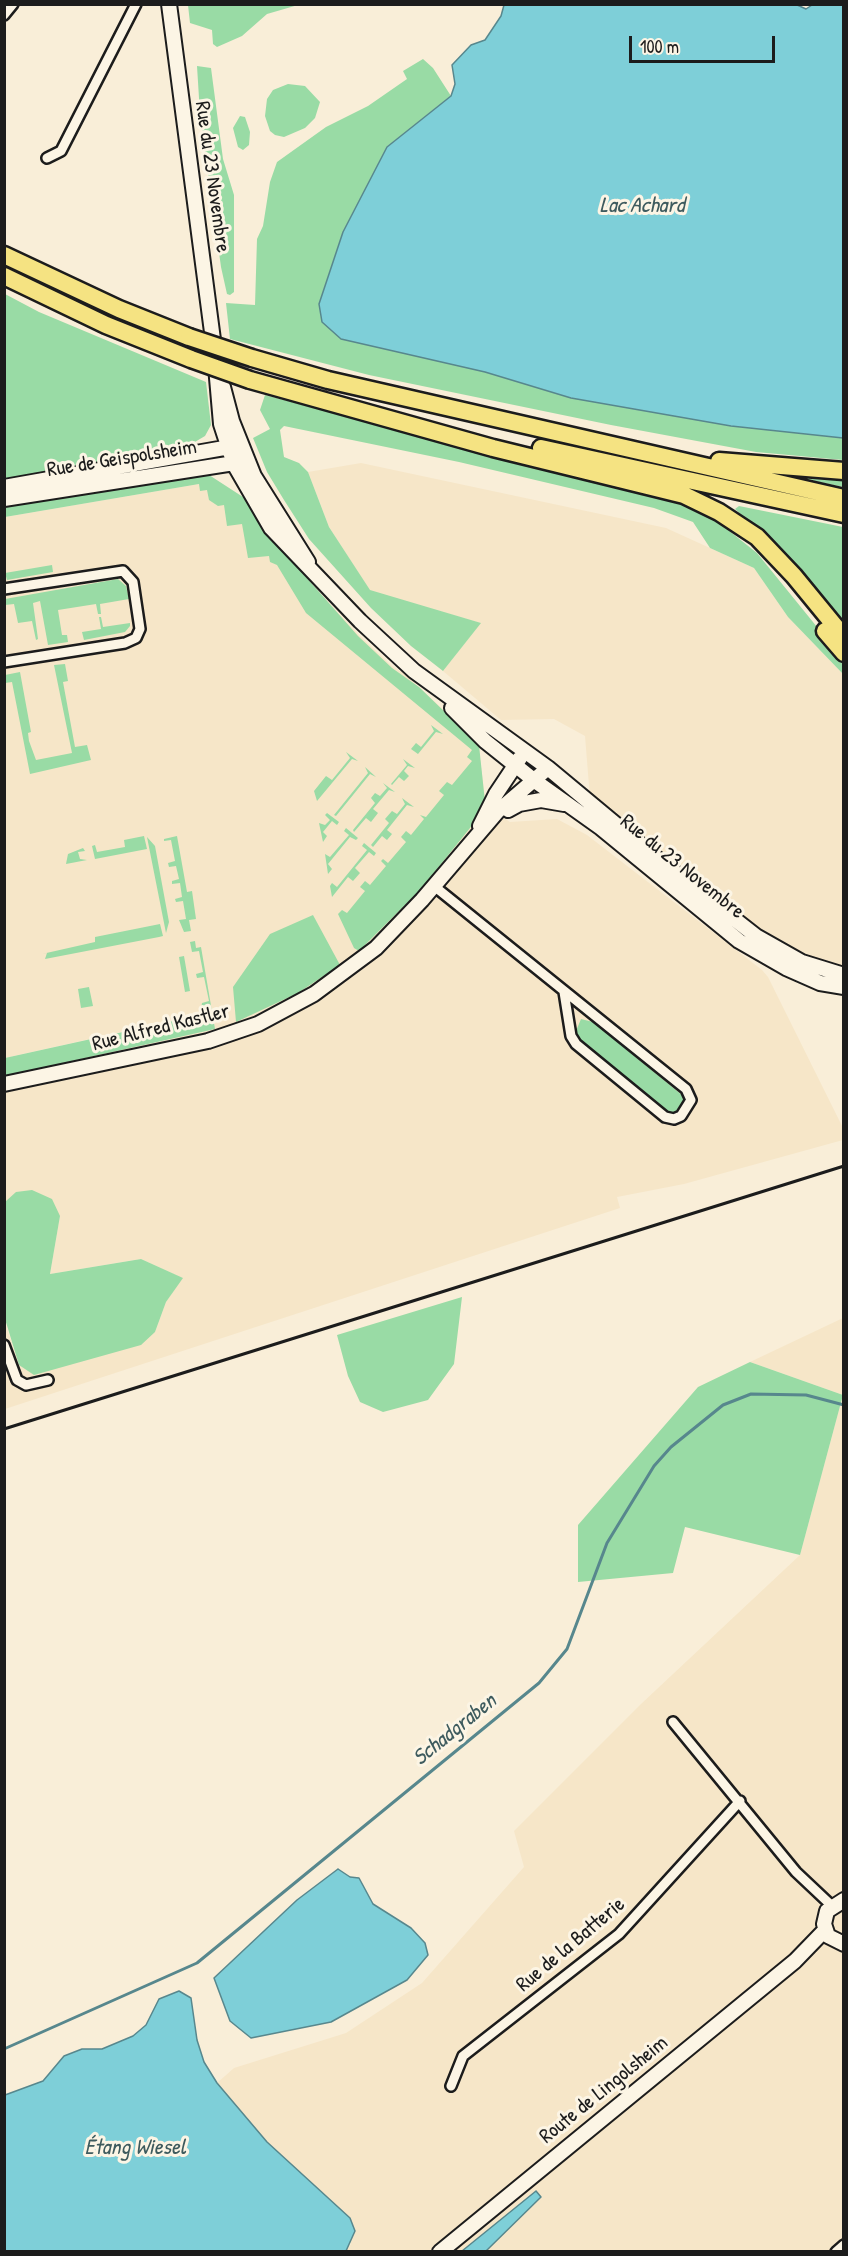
<!DOCTYPE html>
<html>
<head>
<meta charset="utf-8">
<style>
	body { margin:0 }
	#map { position:relative; width:848px; height:2256px; overflow:hidden; background:#f9eed8; font-family:"Patrick Hand",sans-serif }
	canvas { display:block }
	.frame { position:absolute; inset:0; border:6px solid #1c1c1c; pointer-events:none }
	.scale { position:absolute; left:629px; top:36px; width:146px; height:27px; box-sizing:border-box; border:3px solid #1c1c1c; border-top:0; padding-left:8px; font-size:18px; line-height:21px; white-space:nowrap; color:#1c1c1c; -webkit-text-stroke:4px #fcf5e5; paint-order:stroke }
</style>
</head>
<body>
<div id="map">
<canvas width="848" height="2256"></canvas>
<div class="frame"></div>
<div class="scale">100 m</div>
</div>
<script>
const context = document.querySelector('canvas').getContext('2d');
context.lineJoin = 'round';
function fillPath(path, color) { context.fillStyle = color; context.fill(path, 'evenodd'); }
const poly = rows => new Path2D(rows.map(r => 'M' + r).join(''));
function strokePath(path, color, width, dash) { context.strokeStyle = color; context.lineWidth = width; context.lineCap = dash ? 'butt' : 'round'; context.setLineDash(dash || []); context.stroke(path); }
function label(font, color, halo, rows, align = 'center') {
  context.font = font + ' "Patrick Hand",sans-serif'; context.lineWidth = 6; context.setLineDash([]); context.textBaseline = 'middle'; context.strokeStyle = halo; context.fillStyle = color; for (const [text, x, y, turn = 0] of rows) {
    context.save(); context.translate(x, y); context.rotate((+turn || 0) * Math.PI / 180); context.textAlign = isNaN(turn) ? turn : align; if (halo) context.strokeText(text, 0, 0); context.fillText(text, 0, 0); context.restore();
  }
}
fillPath(poly([
	[361,463,666,528,754,568,788,617,843,674,843,984,804,968,590,798,585,736,554,719,501,720,443,671,480,623,370,591,329,527,308,472],
	[199,484,271,540,359,635,392,666,405,674,478,742,486,806,510,822,557,819,587,835,762,970,768,977,843,1128,843,1140,684,1184,617,1197,620,1208,5,1409,4,1319,19,1365,155,1332,166,1302,182,1278,141,1259,50,1274,60,1216,5,1202,5,1076,214,1029,211,1012,5,1058,5,517],
	[313,915,322,935,233,988,244,973],
	[843,1318,843,2251,346,2251,351,2244,217,2083,234,2068,346,2033,422,1983,524,1867,514,1831,641,1704,800,1555,843,1395,750,1362]
]), '#f6e6c8');
fillPath(poly([
	[188,5,188,4,298,5,267,14,242,36,217,47,213,44,212,30,190,23],
	[423,59,433,68,451,96,387,147,343,232,319,304,341,339,485,372,571,398,731,426,843,438,843,460,756,452,611,425,369,375,230,339,226,303,255,305,257,239,263,226,270,182,277,162,326,127,368,106,407,79,403,71],
	[197,66,211,68,223,159,234,195,234,292,230,295,227,294,221,267,200,114],
	[288,84,305,86,320,102,315,118,305,128,284,137,275,135,270,131,265,116,267,99,273,90],
	[240,116,245,117,250,132,249,145,243,150,238,147,233,128],
	[5,294,39,312,206,382,211,425,205,436,183,449,5,481],
	[265,395,693,507,713,518,757,553,843,659,843,674,788,617,754,568,710,548,693,522,654,508,459,462,284,426,280,430,284,457,299,463,308,472,329,527,370,590,481,623,443,671,411,646,371,608,309,539,284,500,267,472,253,438,270,429,260,410],
	[206,473,243,497,268,534,358,636,392,668,419,687,479,745,485,802,470,828,421,889,359,951,354,948,338,914,342,910,347,913,365,891,360,887,365,881,370,885,386,866,381,861,383,859,388,863,406,842,401,837,406,831,411,835,424,819,420,815,426,817,444,795,439,791,447,782,452,785,472,761,467,757,472,750,306,613,277,565,270,562,269,556,248,558,242,524,227,526,224,505,218,506,209,500,207,490,200,491,199,484,5,517,5,505],
	[791,473,843,476,843,487,791,476],
	[739,506,843,527,843,624,790,559,735,509],
	[52,565,53,572,7,580,5,573],
	[118,579,126,586,129,599,100,604,101,614,98,614,96,604,58,610,62,635,67,635,68,642,48,645,40,601,33,603,38,639,36,640,32,621,18,623,14,604,5,605,5,599],
	[99,617,101,617,103,627,130,623,130,626,125,632,84,640,82,632,101,629],
	[65,664,68,681,63,682,75,747,87,745,91,760,30,774,12,682,5,683,5,675,20,672,31,732,28,733,29,741,36,760,72,753,54,665],
	[431,725,443,734,436,732,418,754,411,749,416,743,421,747,434,731],
	[346,752,358,761,352,759,317,801,314,791,326,776,332,780,350,758],
	[403,759,415,768,408,766,404,771,409,776,404,781,399,777,392,785,391,784,407,765],
	[365,767,376,777,370,774,336,816,334,815,368,773],
	[383,783,395,792,389,790,373,809,378,813,371,822,366,818,354,832,353,830,375,803,371,798,375,793,380,796,387,788],
	[402,798,414,807,407,805,387,830,392,834,387,840,382,836,373,847,371,845,389,823,385,819,392,811,397,814,405,804],
	[327,813,339,822,337,825,332,821,323,832,327,836,323,842,319,823,325,825,330,820,325,815],
	[346,828,358,838,356,840,350,837,328,864,332,869,328,874,325,854,330,857,349,835,344,831],
	[144,836,147,849,95,859,92,846,95,845,97,852,125,847,124,840],
	[177,836,187,892,192,891,196,919,189,920,191,931,184,932,179,920,186,919,183,901,176,902,175,899,182,897,180,883,172,884,172,881,179,879,176,866,169,867,168,863,175,861,171,840,164,841,164,839],
	[147,837,155,846,169,922,166,933],
	[364,843,376,853,374,856,369,852,355,868,360,873,353,881,348,877,332,897,330,886,332,883,337,887,367,850,362,846],
	[83,848,85,851,78,852,80,859,87,860,66,864,68,854],
	[313,915,340,965,298,993,236,1022,233,987,270,934],
	[160,924,163,936,159,937,45,959,47,953,42,954,95,942,95,937],
	[195,941,196,948,201,947,215,1029,5,1076,5,1058,209,1013,208,1008,201,1009,202,1003,209,1001,204,977,197,978,196,974,203,972,199,951,192,952,190,942],
	[184,956,190,991,185,992,179,957],
	[89,987,93,1006,81,1008,78,989],
	[581,1019,593,1022,682,1095,684,1104,680,1110,673,1113,666,1111,580,1042,576,1031],
	[32,1190,52,1199,60,1216,50,1274,141,1259,183,1278,166,1302,155,1332,141,1345,34,1375,19,1365,5,1319,5,1202,16,1192],
	[462,1297,454,1364,428,1400,383,1412,360,1402,348,1376,337,1335],
	[750,1362,843,1395,800,1555,685,1527,673,1573,578,1582,578,1525,698,1387]
]), '#99dba5');
const water = poly([
	[795,4,806,9,812,5,843,5,843,438,731,426,571,398,485,372,341,339,322,322,319,304,343,232,387,147,451,96,455,84,452,65,471,45,485,40,501,16,504,5,795,4],
	[338,1869,350,1877,359,1878,373,1904,411,1928,425,1943,428,1955,407,1980,331,2022,251,2038,230,2021,214,1978,297,1900,338,1869],
	[179,1991,191,1998,197,2040,204,2062,217,2083,267,2142,350,2218,355,2231,346,2251,5,2251,5,2095,43,2081,64,2056,82,2049,102,2049,133,2036,146,2025,159,1999,179,1991],
	[536,2191,541,2197,486,2251,462,2251,536,2191]
]);
fillPath(water, '#7ecfd8');
strokePath(water, '#57878d', 1.5);
strokePath(poly([
	[4,2049,197,1963,539,1683,567,1649,607,1543,654,1466,671,1447,723,1405,751,1394,806,1395,844,1405]
]), '#57878d', 3);
const minor = poly([
	[4,15,13,4],
	[47,158,61,151,136,4],
	[4,589,123,571,133,582,140,629,136,638,125,643,4,662],
	[434,886,686,1089,691,1100,681,1116,674,1119,665,1117,576,1044,571,1036,564,992],
	[4,1345,17,1380,26,1385,48,1380],
	[673,1722,796,1872,831,1905],
	[451,2086,463,2056,619,1934,740,1801],
	[836,2252,844,2245]
]);
const secondary = poly([
	[169,4,215,355,221,424,234,464,271,528,360,621,414,671,548,768,655,857,756,936,802,962,844,975],
	[223,387,232,421,254,476,308,562],
	[4,487,241,445],
	[4,499,247,461],
	[452,708,485,741,535,781,601,828,739,941,786,968,820,983,844,987],
	[508,810,519,804,541,800,564,804],
	[480,826,496,794,520,758],
	[4,1084,208,1041,258,1024,314,994,376,948,422,900,498,811,548,768],
	[844,1900,827,1911,824,1924,828,1936,844,1944],
	[440,2252,795,1961,825,1930]
]);
const trunk = poly([
	[4,255,119,309,189,337],
	[4,276,106,325,191,359],
	[252,358,328,380,844,498],
	[250,380,493,448,684,495,719,512,757,537,794,576,844,637],
	[541,448,844,514],
	[719,461,844,471],
	[825,631,844,653]
]);
strokePath(minor, '#1c1c1c', 14);
strokePath(secondary, '#1c1c1c', 18);
strokePath(trunk, '#1c1c1c', 21);
strokePath(minor, '#fcf5e5', 9);
strokePath(secondary, '#fcf5e5', 14);
strokePath(trunk, '#f5e382', 16);
strokePath(poly([
	[4,1429,844,1166]
]), '#1c1c1c', 3);
const trunkBridge = poly([
	[189,337,252,358],
	[191,359,250,380]
]);
strokePath(trunkBridge, '#1c1c1c', 21, []);
strokePath(trunkBridge, '#f5e382', 16);
label('21px', '#1c1c1c', '#fcf5e5', [
	["Rue du 23 Novembre",212,177,82],
	["Rue de Geispolsheim",122,459,-9],
	["Rue du 23 Novembre",682,867,39],
	["Rue Alfred Kastler",161,1028,-14],
	["Rue de la Batterie",571,1945,-40],
	["Route de Lingolsheim",604,2090,-39]
]);
label('italic 22px', '#3e5b5e', '#fcf5e5', [
	["Lac Achard",642,206],
	["Schadgraben",455,1730,-39],
	["Étang Wiesel",135,2148]
]);
</script>
</body>
</html>
